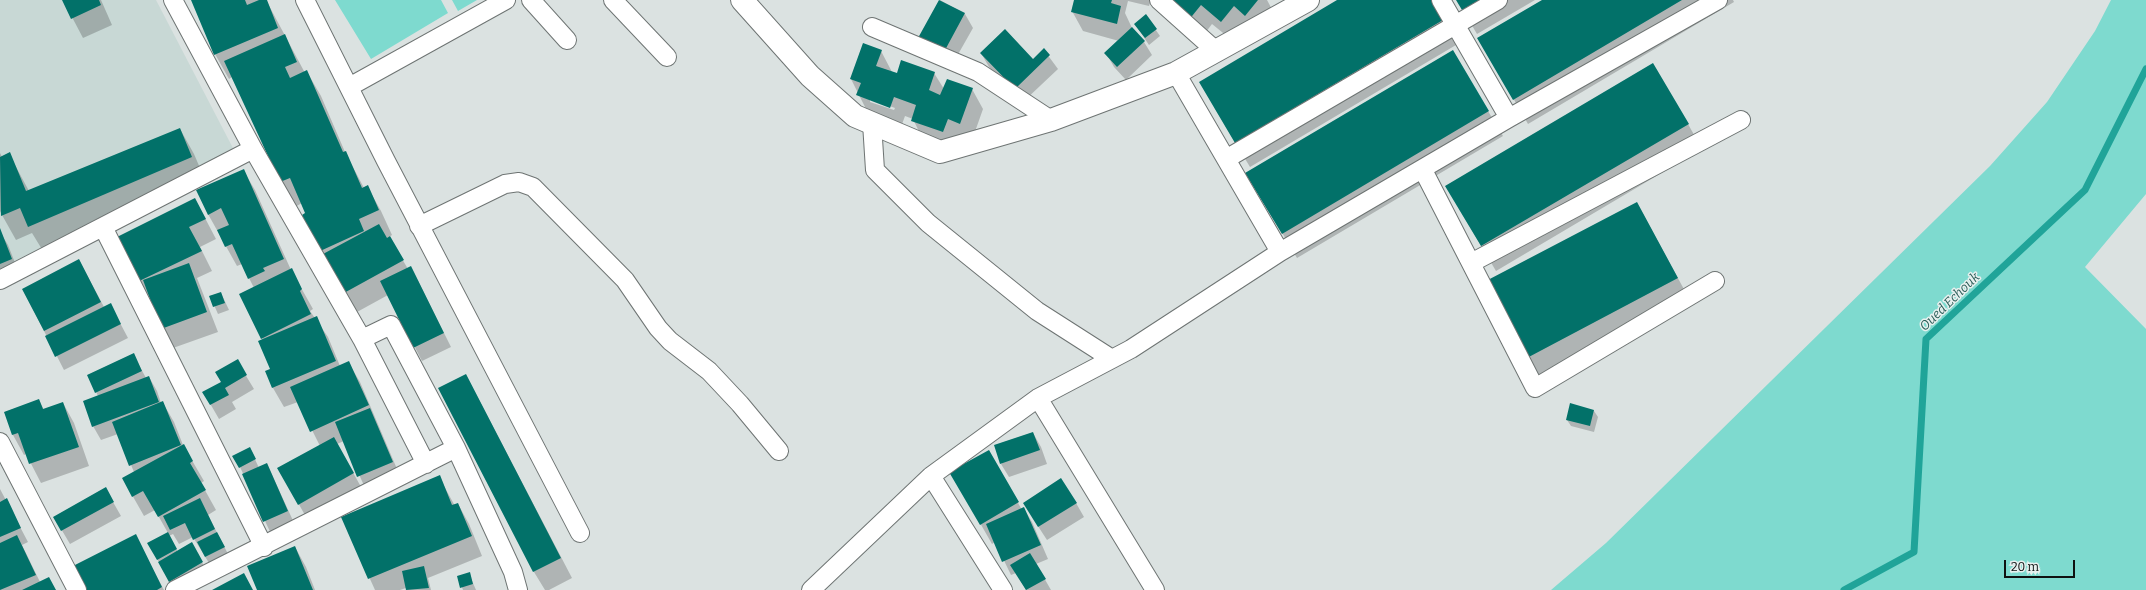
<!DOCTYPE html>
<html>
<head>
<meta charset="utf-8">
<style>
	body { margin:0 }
	#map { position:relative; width:2146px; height:590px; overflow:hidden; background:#dbe2e1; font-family:Bitter,serif }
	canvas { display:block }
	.scale { position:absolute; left:2004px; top:560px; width:71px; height:18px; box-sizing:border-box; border:2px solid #0f1111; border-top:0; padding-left:5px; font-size:12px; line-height:14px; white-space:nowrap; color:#0f1111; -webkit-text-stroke:3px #e8f0ef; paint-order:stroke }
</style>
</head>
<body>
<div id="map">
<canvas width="2146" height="590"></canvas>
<div class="scale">20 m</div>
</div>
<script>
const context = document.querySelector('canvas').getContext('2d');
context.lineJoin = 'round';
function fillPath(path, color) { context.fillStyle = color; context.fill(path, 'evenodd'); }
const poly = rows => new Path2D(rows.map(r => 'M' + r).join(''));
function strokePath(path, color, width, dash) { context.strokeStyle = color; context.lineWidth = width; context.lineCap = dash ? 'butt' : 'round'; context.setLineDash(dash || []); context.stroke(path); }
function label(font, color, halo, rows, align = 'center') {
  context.font = font + ' Bitter,serif'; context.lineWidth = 3; context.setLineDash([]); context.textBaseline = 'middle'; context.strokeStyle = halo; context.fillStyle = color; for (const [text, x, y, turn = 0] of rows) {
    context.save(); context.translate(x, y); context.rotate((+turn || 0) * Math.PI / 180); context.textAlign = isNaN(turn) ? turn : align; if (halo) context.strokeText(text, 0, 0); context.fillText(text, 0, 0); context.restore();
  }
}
fillPath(poly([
	[0,0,156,0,235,152,0,271]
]), '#c8d8d5');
fillPath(poly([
	[335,0,441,0,448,13,371,59],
	[452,0,477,0,458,11],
	[2111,0,2146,0,2146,194,2085,267,2146,329,2146,590,1551,590,1606,543,1990,166,2047,102,2095,31]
]), '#7edacf');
fillPath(poly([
	[63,0,101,0,112,25,83,38],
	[192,0,266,0,305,73,307,72,321,96,345,152,364,188,367,186,381,211,392,235,389,237,408,269,418,281,451,347,422,361,388,295,357,312,318,251,302,203,295,207,281,182,232,77,229,79,215,54],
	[940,0,965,14,973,28,952,65,919,38],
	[1075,0,1151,0,1149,6,1128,1,1125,13,1132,28,1144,42,1152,55,1126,80,1114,67,1106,53,1119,41,1083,31,1072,11],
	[1166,0,1267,0,1274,13,1233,41,1212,24,1200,40],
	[1339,0,1429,0,1456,45,1250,167,1214,107],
	[1457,0,1535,0,1477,34],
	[1544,0,1733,0,1734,2,1528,124,1493,63],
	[1146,16,1160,36,1149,45,1135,24],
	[1044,50,1058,69,1023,102,989,67,981,53,1033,60],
	[881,51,892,72,897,74,934,73,944,89,972,89,983,109,971,143,954,151,923,140,913,119,905,116,901,127,869,115,851,79],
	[870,99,895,108,894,110,870,102],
	[1452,51,1503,136,1297,258,1261,197],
	[1688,124,1702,149,1496,271,1460,210],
	[180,129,194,154,206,182,43,251,32,233,16,240,2,215,0,211,0,153,2,157,9,154,29,191],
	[243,170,255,190,291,270,313,309,310,311,328,337,340,366,348,362,360,382,400,476,366,490,344,441,337,444,365,494,310,524,279,469,320,446,298,402,284,407,273,388,272,370,263,340,241,294,254,288,242,264,237,266,208,214],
	[195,199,216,239,200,247,212,271,197,278,218,332,173,348,162,328,151,300,148,302,136,282],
	[1637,203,1692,304,1540,383,1485,283],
	[0,232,8,245,19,273,0,280],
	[79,260,104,307,110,304,128,338,64,370,23,290],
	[221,293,229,310,218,314,210,296],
	[133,354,146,378,149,377,157,391,161,403,163,403,174,422,183,445,204,481,201,483,216,510,208,515,228,554,209,563,193,537,179,544,173,534,169,536,178,552,191,544,210,576,175,590,148,543,168,533,155,510,144,516,123,479,134,472,118,434,101,440,93,426,98,396,88,375],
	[237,361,254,389,232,402,236,409,219,419,204,393,222,382],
	[466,375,572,578,549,590,545,590,534,572,440,388],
	[39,400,44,410,63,403,74,423,89,466,41,483,26,454,24,455,13,435,5,412],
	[1594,411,1598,417,1594,432,1571,426,1567,420],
	[1033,433,1041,447,1047,464,1009,477,1001,464],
	[989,451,1022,510,1024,509,1032,522,1048,559,1036,564,1051,590,1026,590,1016,573,1011,575,995,542,992,544,951,472],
	[253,455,259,468,267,464,295,525,272,536,240,467],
	[439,477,455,506,458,504,469,524,482,556,428,578,431,590,407,590,406,588,400,590,375,590,342,517],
	[105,488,121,516,70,544,54,517],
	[0,489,28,542,22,545,40,582,56,590,0,590],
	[1076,503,1084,517,1047,540,1032,517],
	[135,536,164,590,86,590],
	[295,547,306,567,315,590,258,590],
	[469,574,476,590,463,590,458,577]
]), '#0003');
strokePath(poly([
	[1844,590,1914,552,1926,339,2085,190,2146,69]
]), '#20a499', 7);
fillPath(poly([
	[62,0,99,0,101,5,71,19],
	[191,0,245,0,247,5,259,0,267,0,278,28,214,55],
	[939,0,965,13,944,52,918,38],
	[1074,0,1112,0,1111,3,1121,6,1117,24,1071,12],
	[1164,0,1258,0,1245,16,1234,6,1221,22,1201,5,1188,21],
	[1337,0,1431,0,1443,20,1235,143,1199,82],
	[1456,0,1479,0,1462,10],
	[1542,0,1682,0,1513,100,1477,38],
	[1146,14,1157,29,1145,38,1134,24],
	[1132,27,1145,41,1117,67,1104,53],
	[1005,29,1033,59,1044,48,1050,55,1015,89,980,53],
	[285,34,297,62,285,67,290,78,307,70,343,152,346,151,362,188,368,185,379,210,359,219,364,231,318,252,302,215,305,213,290,178,280,182,224,61],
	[863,43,882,50,876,66,897,73,901,60,935,72,929,90,940,95,947,79,973,88,960,124,948,119,943,132,911,121,916,105,894,97,890,108,856,95,861,83,850,79],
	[1453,50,1489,111,1282,234,1245,173],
	[1653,63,1689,124,1481,246,1445,186],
	[180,128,192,157,28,227,20,208,1,216,0,157,10,152,26,191],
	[244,169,284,259,263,268,265,271,248,279,232,244,225,247,217,230,229,225,221,208,208,215,196,190],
	[195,198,206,219,189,227,202,251,135,283,113,239],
	[1637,202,1678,278,1525,359,1484,282],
	[379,224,387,238,390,236,404,260,344,293,323,254],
	[0,228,12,259,0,264],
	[79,259,101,302,44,331,22,289],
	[189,263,207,312,161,329,143,280],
	[411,266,444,333,413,348,380,281],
	[292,268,302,289,300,291,311,314,261,339,239,294],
	[221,292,225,303,213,307,209,296],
	[111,303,121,324,55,357,45,336],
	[317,316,336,361,272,388,265,371,270,369,258,341],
	[134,353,142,371,95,393,87,375],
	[238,359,247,375,225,388,229,395,210,405,202,392,221,382,215,372],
	[349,361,369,405,310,432,290,387],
	[466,374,561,558,533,572,438,388],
	[149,376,159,402,92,427,83,401],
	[39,399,43,409,63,402,79,447,29,464,18,433,12,435,4,412],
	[163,401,181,445,129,466,112,422],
	[1570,403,1594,410,1590,426,1566,420],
	[370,408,393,462,357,477,335,422],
	[1033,432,1040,450,1000,464,994,445],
	[334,437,354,473,298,505,277,468],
	[184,444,193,461,190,463,206,490,158,517,143,491,132,497,122,478],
	[250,447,256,459,239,468,232,456],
	[989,450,1019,502,980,525,949,472],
	[267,463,288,511,263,522,242,474],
	[440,475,452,505,458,503,472,536,368,579,341,517],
	[1061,478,1077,503,1038,527,1023,503],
	[106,487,114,502,61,531,53,517],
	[7,498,21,528,0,537,0,502],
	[200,498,215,529,193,540,185,523,170,530,163,516],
	[1024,507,1041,545,1002,562,986,524],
	[168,532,177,549,157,560,147,543],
	[217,532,225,547,205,557,197,542],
	[136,534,162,587,157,590,85,590,73,566],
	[17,535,36,575,0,590,0,543],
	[192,542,203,562,169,582,158,562],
	[295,546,313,590,257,590,247,566],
	[1030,553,1046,579,1026,590,1010,565],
	[424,566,429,588,406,590,402,571],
	[470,572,473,584,460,588,457,576],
	[244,573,253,590,212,590],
	[49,577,56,590,22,590]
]), '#027169');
const street = poly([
	[173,0,253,149,362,339,391,325,456,448,513,572,518,590],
	[305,0,386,161,580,533],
	[531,0,567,40],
	[613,0,667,57],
	[1159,0,1216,51],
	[1441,0,1509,118],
	[872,27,978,72,1051,120],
	[1176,73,1280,252],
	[349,87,506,0],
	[872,123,875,170,928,223,1037,311,1112,359],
	[1226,159,1498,0],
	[1423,170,1535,388,1715,281],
	[419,226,505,184,519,182,533,187,625,280,658,328,670,341,709,371,740,404,779,451],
	[103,227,264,547],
	[1471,263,1741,120],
	[0,280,253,149],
	[362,339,426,464],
	[1038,398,1155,590],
	[0,442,77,590],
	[931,476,1003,590],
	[175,590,456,448],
	[811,590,931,476,1038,398,1131,349,1280,252,1509,118,1718,0]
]);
const secondary = poly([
	[742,0,810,76,855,116,940,152,1051,120,1176,73,1308,0]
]);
strokePath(street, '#6e7473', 20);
strokePath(secondary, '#6e7473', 24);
strokePath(street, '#fff', 18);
strokePath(secondary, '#fff', 22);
label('italic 13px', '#2c5f59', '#e8f0ef', [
	["Oued Echouk",1950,302,-44]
]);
</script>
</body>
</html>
